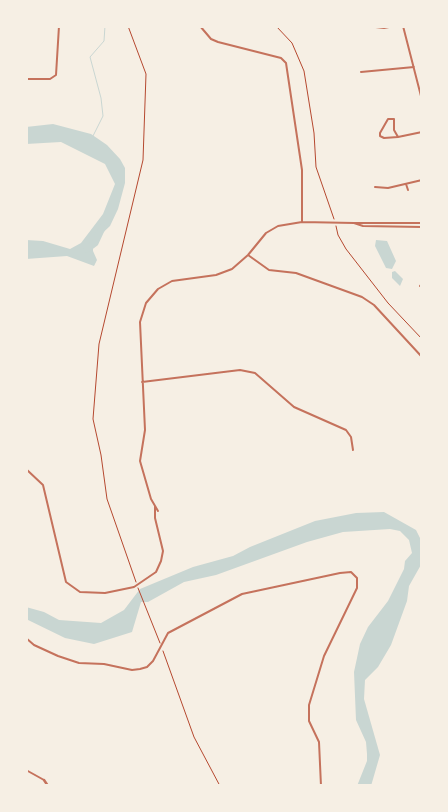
<!DOCTYPE html>
<html>
<head>
<meta charset="utf-8">
<style>
	body { margin:0 }
	#map { position:relative; width:448px; height:812px; overflow:hidden; background:#f6efe4; font-family:"Libre Baskerville",serif }
	canvas { display:block }
	.frame { position:absolute; inset:0; border:28px solid #f6efe4; pointer-events:none }
</style>
</head>
<body>
<div id="map">
<canvas width="448" height="812"></canvas>
<div class="frame"></div>
</div>
<script>
const context = document.querySelector('canvas').getContext('2d');
context.lineJoin = 'round';
function fillPath(path, color) { context.fillStyle = color; context.fill(path, 'evenodd'); }
const poly = rows => new Path2D(rows.map(r => 'M' + r).join(''));
function strokePath(path, color, width, dash) { context.strokeStyle = color; context.lineWidth = width; context.lineCap = dash ? 'butt' : 'round'; context.setLineDash(dash || []); context.stroke(path); }
fillPath(poly([
	[53,124,91,134,107,145,120,159,125,168,125,183,118,209,110,226,93,242,93,251,97,260,94,266,67,256,26,259,26,240,43,241,70,249,81,243,103,214,115,184,105,164,61,142,26,144,26,127],
	[376,240,387,241,396,261,392,269,386,268,375,246],
	[395,271,403,279,400,286,392,278,392,272],
	[384,512,416,530,422,542,422,563,409,586,407,601,391,645,378,667,365,680,364,699,380,755,371,786,357,786,367,761,367,754,366,742,356,720,354,672,360,644,368,627,388,601,404,569,405,561,412,553,409,540,400,531,390,529,343,532,307,542,216,575,184,582,148,602,141,602,132,632,94,644,65,638,26,619,26,607,44,612,59,620,101,623,124,610,140,589,193,567,233,556,250,547,315,521,356,513]
]), '#c9d6d2');
strokePath(poly([
	[93,136,103,116,101,98,90,57,104,41,105,26]
]), '#c9d6d2', 1);
strokePath(poly([
	[87,249,95,243,102,228]
]), '#c9d6d2', 7);
strokePath(poly([
	[128,26,146,74,143,160,99,344,93,419,101,455,107,499,136,582],
	[276,26,292,43,304,71,314,133,316,167,334,219],
	[336,226,338,235,346,249,388,303,422,339],
	[138,588,160,643],
	[163,651,194,737,220,786]
]), '#b5482f', 1);
strokePath(poly([
	[200,26,211,39,218,42,281,58,286,63,302,170,302,222],
	[367,26,384,28,394,26],
	[403,26,422,100],
	[361,72,414,67],
	[26,79,50,79,56,75,59,26],
	[398,137,394,130,394,119,388,119,380,133,380,136,384,138,398,137,422,132],
	[406,184,408,190],
	[375,187,388,188,422,180],
	[422,223,354,223,363,226,422,227],
	[248,255,269,270,296,273,362,297,374,305,422,357],
	[420,286,422,284],
	[142,382,240,370,255,373,294,407,346,430,351,437,353,450],
	[26,469,43,485,66,582,80,592,105,593,134,587,156,572,161,561,163,551,155,518,155,506],
	[158,511,151,499,140,461,145,430,140,322,146,303,158,289,172,281,216,275,232,269,248,255,266,233,278,226,302,222,354,223],
	[26,638,34,645,58,656,79,663,104,664,132,670,140,669,147,667,153,661,168,633,242,594,340,573,351,572,357,578,357,588,324,656,309,705,309,721,319,742,321,786],
	[26,770,44,780]
]), '#c5725c', 2);
strokePath(poly([
	[44,780,48,786]
]), '#c5725c', 2.5);
</script>
</body>
</html>
